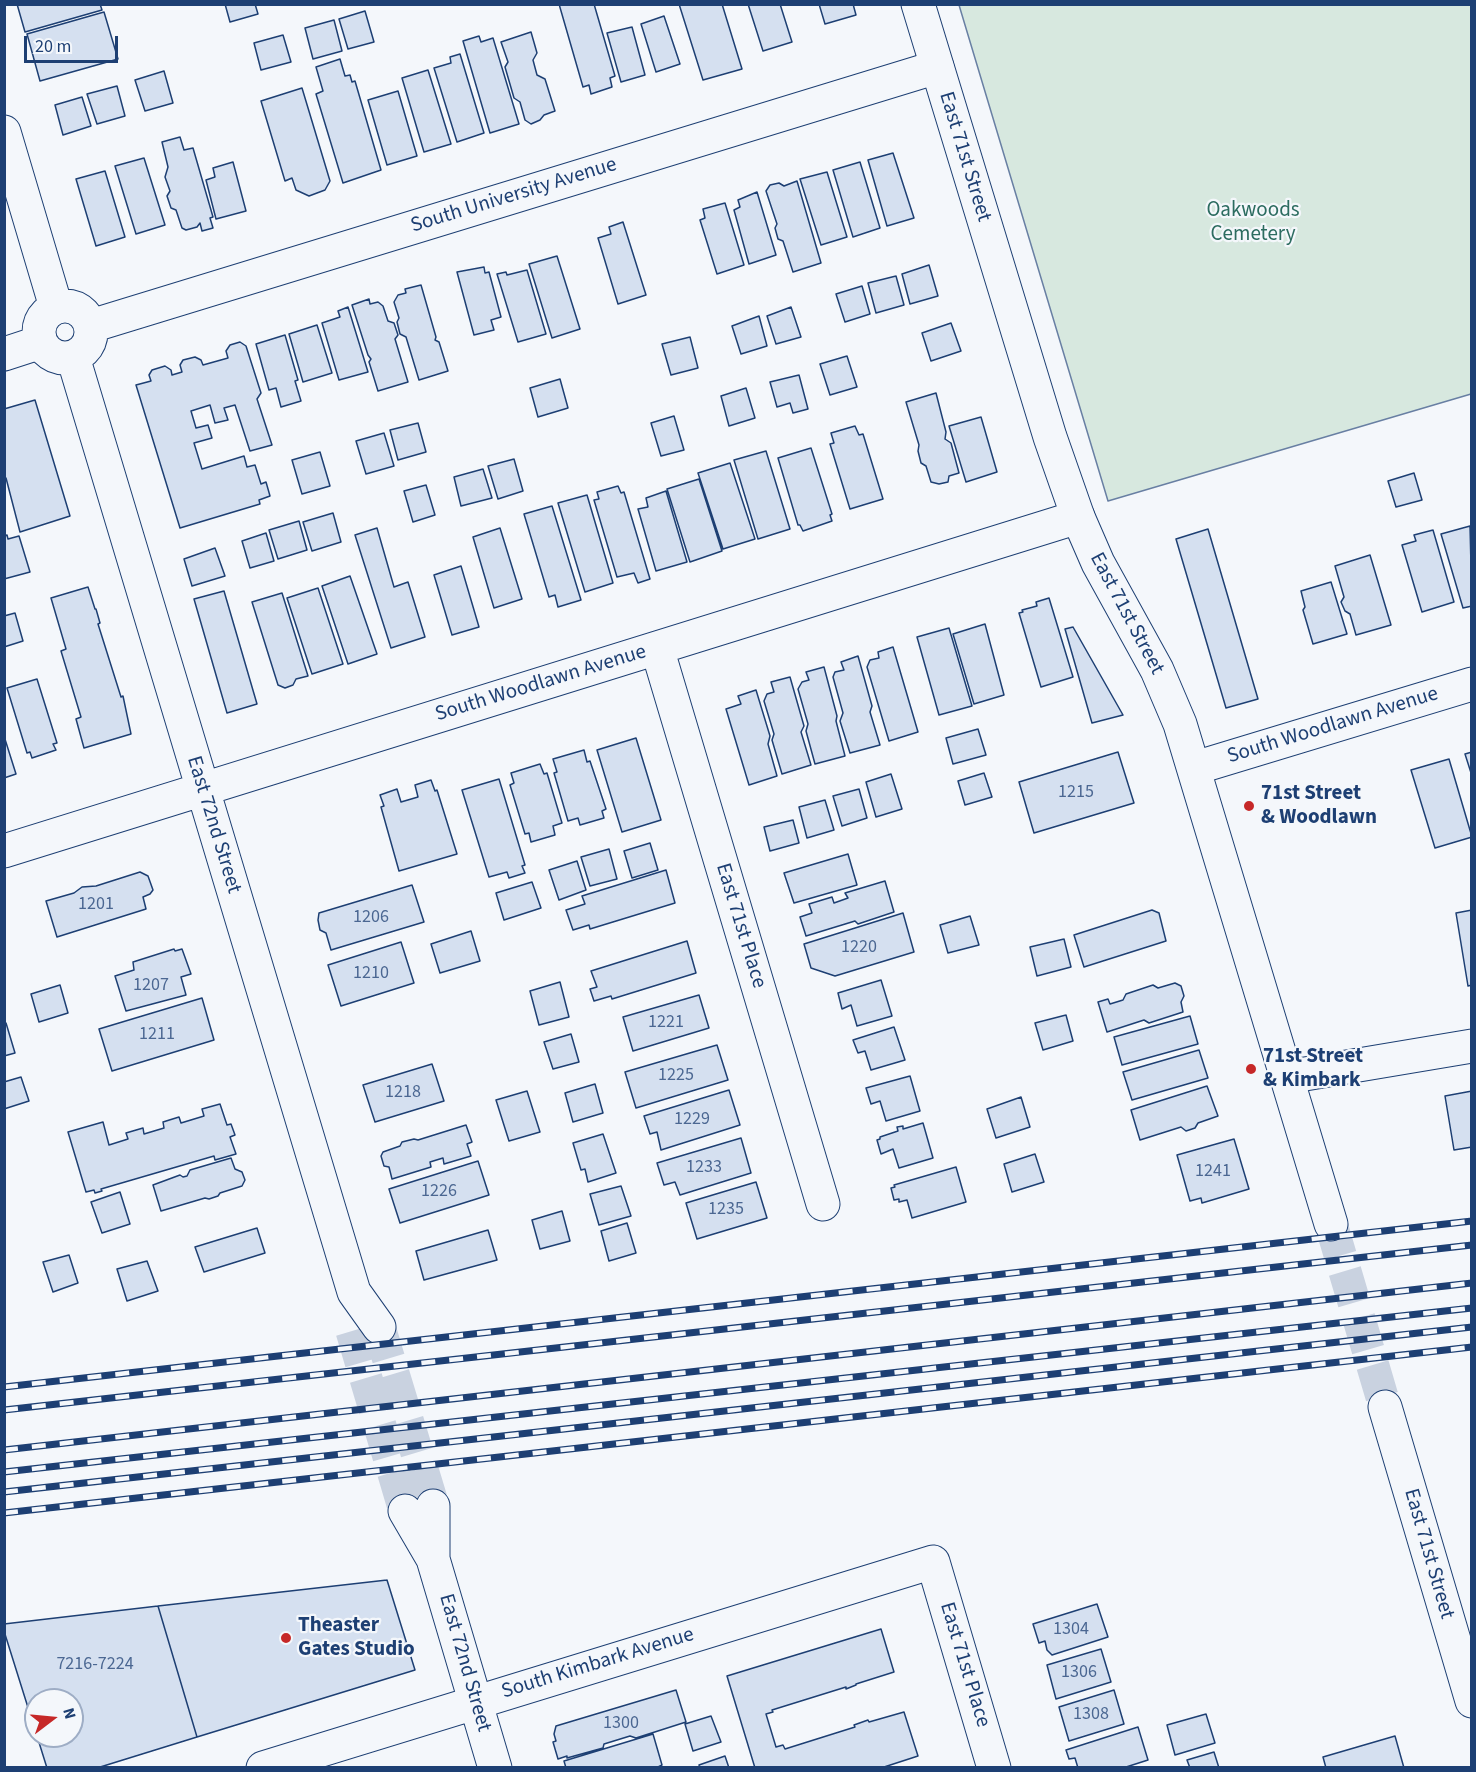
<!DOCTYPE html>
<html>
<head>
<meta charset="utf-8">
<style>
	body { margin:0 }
	#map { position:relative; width:1476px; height:1772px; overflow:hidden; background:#f4f7fb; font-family:"Source Sans 3",sans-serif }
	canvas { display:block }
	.frame { position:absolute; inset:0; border:6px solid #1d3f73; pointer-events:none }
	.north { position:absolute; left:24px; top:1688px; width:60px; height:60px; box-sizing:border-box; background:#f4f7fb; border:2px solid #9eadc5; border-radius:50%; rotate:74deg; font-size:16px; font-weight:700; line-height:24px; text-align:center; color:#1d3f73 }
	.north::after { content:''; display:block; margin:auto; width:21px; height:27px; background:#c62828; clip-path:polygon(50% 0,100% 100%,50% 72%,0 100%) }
	.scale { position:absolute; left:24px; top:36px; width:94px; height:27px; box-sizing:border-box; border:3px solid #1d3f73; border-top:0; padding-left:8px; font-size:18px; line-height:21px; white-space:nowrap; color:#1d3f73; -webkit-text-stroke:4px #f4f7fb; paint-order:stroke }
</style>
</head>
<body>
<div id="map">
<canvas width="1476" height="1772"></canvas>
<div class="frame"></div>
<div class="north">N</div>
<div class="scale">20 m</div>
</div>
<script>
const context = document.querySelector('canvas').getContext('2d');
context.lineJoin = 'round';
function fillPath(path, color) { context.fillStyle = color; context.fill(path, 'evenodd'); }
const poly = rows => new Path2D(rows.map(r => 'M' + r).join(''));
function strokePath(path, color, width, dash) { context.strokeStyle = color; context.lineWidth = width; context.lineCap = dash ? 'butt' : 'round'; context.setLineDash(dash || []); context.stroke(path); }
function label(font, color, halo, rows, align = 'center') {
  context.font = font + ' "Source Sans 3",sans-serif'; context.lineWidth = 4.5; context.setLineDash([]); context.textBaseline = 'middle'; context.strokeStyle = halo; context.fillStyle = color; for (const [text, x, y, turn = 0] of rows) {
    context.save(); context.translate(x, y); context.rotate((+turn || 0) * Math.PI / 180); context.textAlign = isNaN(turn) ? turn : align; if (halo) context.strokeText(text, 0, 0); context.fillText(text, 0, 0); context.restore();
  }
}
const green = poly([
	[959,5,1471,5,1471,394,1108,501,959,5]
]);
fillPath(green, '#d7e8df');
strokePath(green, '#687fa3', 1.5);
const building = poly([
	[17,4,100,4,102,10,25,32,17,4],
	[225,4,255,4,258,14,230,22,225,4],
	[559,4,594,4,615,76,610,78,612,87,591,94,589,85,583,87,559,4],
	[679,4,722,4,742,69,703,80,679,4],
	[748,4,780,4,792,42,763,51,748,4],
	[819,4,853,4,856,15,825,24,819,4],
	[365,11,374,42,348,49,339,19,365,11],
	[104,12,118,59,40,81,27,34,104,12],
	[664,16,680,64,656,72,641,24,664,16],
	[334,20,342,51,313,59,305,28,334,20],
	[632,27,645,75,621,82,607,33,632,27],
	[531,32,537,53,533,60,537,75,545,79,555,111,544,115,540,120,531,124,525,120,520,102,514,98,505,67,508,62,501,42,531,32],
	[283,35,291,62,261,70,254,43,283,35],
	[479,36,481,42,493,38,519,124,490,133,463,41,479,36],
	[460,54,484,133,457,142,434,68,451,63,450,57,460,54],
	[340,59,345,76,350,75,352,82,355,81,381,170,343,183,316,94,323,91,316,67,340,59],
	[428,70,451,144,424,152,402,78,428,70],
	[164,71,173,103,145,111,135,80,164,71],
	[117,86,125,116,97,124,87,94,117,86],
	[302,88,330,181,325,190,309,196,296,190,292,178,285,181,261,101,302,88],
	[398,91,417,156,387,165,368,100,398,91],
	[82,97,91,126,63,135,55,105,82,97],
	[180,137,184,150,193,148,213,217,210,218,213,228,202,231,200,223,197,227,186,230,182,228,176,210,171,208,167,196,170,191,165,177,168,167,162,142,180,137],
	[893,153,914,218,887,226,868,160,893,153],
	[144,158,165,225,136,234,115,166,144,158],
	[233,162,246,211,216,219,206,180,215,177,213,168,233,162],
	[860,162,880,228,853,237,833,170,860,162],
	[105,171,125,237,96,246,76,179,105,171],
	[827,172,847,237,821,245,800,179,827,172],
	[797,181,821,263,793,272,783,241,778,239,775,228,777,224,766,191,770,185,779,183,784,186,797,181],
	[757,192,776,255,749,264,734,210,740,207,738,200,757,192],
	[725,203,744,265,717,274,700,220,705,218,703,209,725,203],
	[623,222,646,295,618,304,598,238,611,234,609,227,623,222],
	[557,256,580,329,552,338,529,264,557,256],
	[929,265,938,296,910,304,902,274,929,265],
	[484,267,485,273,489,272,501,317,491,320,494,330,474,335,457,272,484,267],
	[527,270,546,334,518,342,497,274,506,272,507,275,527,270],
	[896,276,904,305,876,313,868,283,896,276],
	[421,285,436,337,435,340,439,342,448,371,419,380,406,337,400,334,397,322,399,318,394,302,398,295,406,293,405,289,421,285],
	[862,286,870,314,845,322,836,294,862,286],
	[369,299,370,304,378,302,383,306,388,321,394,323,398,335,395,339,408,382,378,391,369,362,371,359,368,355,352,305,369,299],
	[348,307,368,372,339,380,322,323,340,317,338,311,348,307],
	[791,307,801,337,776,344,767,316,791,307],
	[759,316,767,346,741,354,732,326,759,316],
	[951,323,961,351,931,361,922,333,951,323],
	[317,325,332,373,303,382,289,334,317,325],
	[285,335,298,380,295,381,301,401,281,407,276,388,269,390,256,344,285,335],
	[690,337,698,368,671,375,662,344,690,337],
	[240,342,246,346,261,393,257,399,272,445,250,451,235,405,224,408,228,420,215,423,210,405,191,411,196,428,208,425,212,438,194,443,202,469,244,456,247,467,255,465,261,484,266,482,270,496,259,500,260,504,180,528,136,385,151,381,149,375,152,370,165,366,171,370,172,375,182,372,180,365,183,360,195,357,201,360,203,365,228,358,226,351,230,345,240,342],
	[847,356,857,387,830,395,820,364,847,356],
	[799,375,808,409,793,413,790,403,777,407,770,382,799,375],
	[560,379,568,408,538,417,530,388,560,379],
	[746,388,755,418,729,426,721,396,746,388],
	[936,393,946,432,945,439,951,443,959,473,949,476,948,482,939,484,931,482,926,466,921,463,918,451,919,445,906,402,936,393],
	[35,400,70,516,20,532,6,478,4,478,4,409,35,400],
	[674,416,684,450,661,456,651,423,674,416],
	[981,417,997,472,966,482,949,426,981,417],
	[418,423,426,452,398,460,390,430,418,423],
	[855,426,859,435,863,434,883,499,850,509,830,444,834,443,831,433,855,426],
	[384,433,394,466,366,474,356,441,384,433],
	[811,448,832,514,830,515,832,521,803,531,800,525,798,525,778,458,811,448],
	[766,451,790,529,758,539,734,460,766,451],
	[320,452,330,486,302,494,292,460,320,452],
	[514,459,523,491,498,499,488,466,514,459],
	[730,463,755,539,723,549,698,473,730,463],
	[483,469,492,498,461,506,454,477,483,469],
	[1414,473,1422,500,1396,507,1388,481,1414,473],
	[699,479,722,551,690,562,667,489,699,479],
	[426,485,435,515,413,522,404,491,426,485],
	[618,486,621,493,624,492,650,579,638,583,634,573,617,577,594,500,599,499,597,492,618,486],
	[666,491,687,562,656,571,638,509,648,507,646,498,666,491],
	[587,495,613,583,585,592,558,503,587,495],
	[552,506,581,600,558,607,555,595,549,597,524,514,552,506],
	[333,513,341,542,312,551,303,522,333,513],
	[299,521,307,550,278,559,269,530,299,521],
	[1470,526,1472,606,1463,608,1441,534,1470,526],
	[377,528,394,587,408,582,425,637,391,648,355,535,377,528],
	[500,528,522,599,494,608,473,537,500,528],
	[1208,529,1258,699,1226,708,1176,539,1208,529],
	[1433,530,1454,602,1422,612,1402,545,1416,541,1414,535,1433,530],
	[266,533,274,561,250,568,242,541,266,533],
	[7,535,8,539,19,536,30,572,4,579,4,536,7,535],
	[215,548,225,576,192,586,184,559,215,548],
	[1370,555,1391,625,1356,635,1350,614,1345,611,1341,602,1344,597,1335,566,1370,555],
	[461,566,479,627,452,635,434,575,461,566],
	[350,576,377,654,348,664,322,586,350,576],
	[1331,582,1347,634,1313,644,1303,610,1305,607,1301,591,1331,582],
	[88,587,95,609,96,609,100,623,98,624,121,697,123,696,131,734,84,748,76,719,81,717,61,651,66,649,51,598,88,587],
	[318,588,343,664,312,674,287,598,318,588],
	[224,591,257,704,227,713,194,599,224,591],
	[282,593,308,676,296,679,293,685,285,688,278,685,252,602,282,593],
	[1049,598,1073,677,1041,687,1019,613,1023,612,1022,610,1037,606,1036,602,1049,598],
	[15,613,23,641,4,647,4,616,15,613],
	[985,624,1004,695,974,704,953,634,985,624],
	[1073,627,1123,715,1092,723,1065,629,1073,627],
	[949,628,972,706,939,715,917,637,949,628],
	[893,647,918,732,889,741,867,667,870,660,879,658,878,652,893,647],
	[858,656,872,706,870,712,880,745,850,753,840,721,843,713,833,677,835,672,844,670,841,662,858,656],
	[824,667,837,716,836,721,845,756,815,764,806,731,808,724,798,689,802,682,809,680,806,672,824,667],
	[790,677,804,726,801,732,811,765,782,774,772,740,774,734,764,701,767,694,774,692,771,682,790,677],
	[37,679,57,743,53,744,56,750,32,758,30,752,27,753,7,688,37,679],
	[756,690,770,736,768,744,777,776,749,785,726,709,741,704,738,696,756,690],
	[978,729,986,755,953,764,946,738,978,729],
	[4,736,16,774,4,778,4,736],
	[636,738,661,820,622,832,597,750,636,738],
	[584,750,587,762,590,761,606,809,602,811,604,818,580,825,578,818,568,821,554,773,557,772,553,759,584,750],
	[1118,752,1134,803,1034,833,1019,782,1118,752],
	[1472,752,1472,776,1465,754,1472,752],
	[1449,759,1472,837,1435,848,1411,770,1449,759],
	[540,764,544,774,547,773,562,823,553,826,555,835,531,842,529,833,525,834,510,785,514,783,511,773,540,764],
	[984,773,992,797,965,805,958,781,984,773],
	[891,774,902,809,876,817,866,782,891,774],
	[499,779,525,865,522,866,525,873,509,878,507,872,489,877,462,790,499,779],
	[431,780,435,791,437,790,457,854,399,871,381,807,384,806,380,795,397,789,401,802,418,797,415,785,431,780],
	[859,789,867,818,842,826,833,796,859,789],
	[825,800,834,830,807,838,799,807,825,800],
	[793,820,799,843,770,851,764,827,793,820],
	[650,843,658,870,632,878,624,851,650,843],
	[609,849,617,879,590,886,581,857,609,849],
	[848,854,857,885,794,903,784,873,848,854],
	[577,861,586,890,559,900,549,870,577,861],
	[666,870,675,903,590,929,589,925,573,930,566,910,585,904,582,896,666,870],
	[140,872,148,876,153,890,150,894,143,897,146,909,57,937,46,901,74,893,82,887,96,886,140,872],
	[885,881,894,912,858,924,855,921,806,936,800,917,812,913,809,904,832,897,834,903,848,898,845,893,885,881],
	[532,882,541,908,504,920,496,893,532,882],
	[412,885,424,922,331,950,326,933,320,930,318,920,319,913,412,885],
	[1152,910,1159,913,1166,941,1084,967,1074,935,1152,910],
	[1472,910,1472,985,1468,986,1456,913,1472,910],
	[903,913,914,952,835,976,811,968,804,944,903,913],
	[970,916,979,945,948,953,940,925,970,916],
	[471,931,480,961,440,973,431,944,471,931],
	[1064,939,1071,967,1037,976,1030,947,1064,939],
	[687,941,696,973,612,999,611,996,594,1001,590,989,597,987,591,971,687,941],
	[401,942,414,983,341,1006,328,965,401,942],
	[174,949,175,951,182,949,191,974,181,977,186,995,126,1011,115,976,134,970,133,962,174,949],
	[881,980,892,1016,857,1026,851,1005,842,1009,838,993,881,980],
	[560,982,569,1017,539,1025,530,991,560,982],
	[1175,983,1181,986,1184,996,1181,1002,1183,1012,1149,1023,1144,1020,1107,1032,1098,1002,1108,999,1110,1004,1123,1000,1126,994,1153,985,1158,988,1175,983],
	[60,985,68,1013,39,1022,31,994,60,985],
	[699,995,709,1028,633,1051,623,1017,699,995],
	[202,998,214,1040,112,1071,99,1029,202,998],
	[1066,1015,1073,1041,1043,1050,1035,1023,1066,1015],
	[1190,1016,1198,1044,1122,1065,1114,1037,1190,1016],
	[4,1023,6,1023,15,1053,4,1056,4,1023],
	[894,1027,905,1060,871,1070,865,1051,858,1053,853,1040,894,1027],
	[571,1034,579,1062,553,1069,544,1042,571,1034],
	[717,1045,728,1080,636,1108,625,1072,717,1045],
	[1199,1050,1208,1078,1132,1100,1123,1072,1199,1050],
	[432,1064,444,1101,375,1122,363,1085,432,1064],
	[910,1076,920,1111,886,1121,880,1101,871,1104,866,1088,910,1076],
	[21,1077,29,1101,4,1109,4,1082,21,1077],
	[595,1084,603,1113,573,1122,565,1093,595,1084],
	[1207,1086,1218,1116,1198,1123,1195,1128,1186,1131,1181,1127,1140,1140,1131,1110,1207,1086],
	[729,1090,740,1125,661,1150,657,1132,650,1134,644,1116,729,1090],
	[527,1091,540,1132,509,1141,496,1100,527,1091],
	[1472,1091,1472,1147,1454,1150,1445,1096,1472,1091],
	[1021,1097,1030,1127,996,1138,987,1109,1021,1097],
	[220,1104,227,1125,231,1124,235,1135,230,1137,236,1154,215,1160,214,1156,101,1189,102,1191,95,1193,94,1190,86,1192,68,1132,103,1122,109,1145,128,1139,126,1133,143,1128,144,1134,164,1128,163,1122,179,1117,181,1123,204,1116,202,1109,220,1104],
	[923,1123,933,1158,899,1168,893,1149,881,1154,877,1140,880,1139,880,1137,898,1131,897,1127,903,1126,903,1129,923,1123],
	[466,1125,472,1142,467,1144,471,1156,444,1164,443,1158,430,1162,431,1167,392,1179,389,1167,384,1166,381,1156,383,1152,400,1146,402,1142,414,1139,418,1140,466,1125],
	[603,1134,616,1173,588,1182,585,1169,581,1170,573,1143,603,1134],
	[741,1138,751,1173,680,1195,675,1182,664,1185,657,1163,741,1138],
	[1234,1139,1249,1189,1202,1203,1201,1198,1190,1201,1177,1155,1234,1139],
	[1035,1154,1044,1182,1012,1192,1004,1164,1035,1154],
	[231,1158,235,1169,242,1172,245,1180,242,1186,220,1193,218,1196,209,1199,205,1198,161,1211,153,1185,180,1175,183,1177,187,1176,190,1170,231,1158],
	[478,1161,489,1195,400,1223,389,1189,478,1161],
	[956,1167,966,1202,912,1218,907,1200,899,1202,899,1199,894,1200,891,1188,895,1187,894,1185,956,1167],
	[756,1182,767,1218,697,1239,686,1203,756,1182],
	[621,1186,631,1216,599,1225,590,1194,621,1186],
	[120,1192,130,1224,102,1233,91,1202,120,1192],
	[562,1211,570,1241,540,1249,532,1220,562,1211],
	[627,1223,636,1253,609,1261,601,1231,627,1223],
	[257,1228,265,1253,204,1272,195,1247,257,1228],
	[488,1230,497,1260,424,1280,416,1251,488,1230],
	[69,1255,78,1283,53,1292,43,1262,69,1255],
	[147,1261,158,1291,127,1301,117,1269,147,1261],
	[387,1580,415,1670,197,1737,158,1606,387,1580],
	[1097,1604,1108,1637,1052,1655,1047,1650,1045,1641,1039,1643,1033,1624,1097,1604],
	[158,1606,197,1737,97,1768,47,1768,37,1736,72,1736,72,1700,36,1700,36,1733,4,1631,4,1624,158,1606],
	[881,1629,894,1672,856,1684,856,1685,846,1689,846,1687,772,1710,773,1712,766,1714,776,1747,783,1745,785,1749,855,1727,854,1725,868,1720,869,1722,904,1712,918,1756,881,1768,755,1768,727,1676,881,1629],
	[1101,1649,1111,1682,1056,1699,1047,1665,1101,1649],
	[676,1690,686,1722,636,1738,630,1736,604,1744,603,1748,567,1758,567,1756,558,1759,553,1742,556,1741,554,1734,556,1726,676,1690],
	[1114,1690,1124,1724,1069,1741,1059,1707,1114,1690],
	[1206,1714,1215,1743,1175,1755,1167,1725,1206,1714],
	[711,1716,721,1742,693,1751,685,1724,711,1716],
	[1138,1727,1148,1760,1123,1768,1078,1768,1075,1758,1069,1759,1066,1750,1138,1727],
	[653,1734,662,1765,656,1768,566,1768,564,1761,653,1734],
	[1395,1736,1404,1768,1326,1768,1323,1757,1395,1736],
	[1214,1752,1219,1768,1190,1768,1187,1760,1214,1752],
	[725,1756,729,1768,700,1768,699,1765,725,1756]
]);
fillPath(building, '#d5e0f0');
strokePath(building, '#1d3f73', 1.5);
strokePath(poly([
	[379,1327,433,1506],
	[352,1331,405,1511]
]), '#c9d2e0', 33, [33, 16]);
strokePath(poly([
	[1331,1224,1385,1407]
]), '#c9d2e0', 33, [33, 16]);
const minor = poly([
	[4,132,56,307],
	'39 332a26 26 0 1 1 52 0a26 26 0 1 1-52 0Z',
	[91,326,937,67],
	[4,354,41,342],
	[73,357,354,1292,379,1327],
	[657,648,823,1204],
	[1195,768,1472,684],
	[4,851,1078,517],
	[1287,1077,1472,1046],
	[405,1511,433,1559,495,1768],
	[433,1558,433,1506],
	[263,1768,933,1562,994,1768]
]);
const major = poly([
	[918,4,1050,437,1078,517,1098,563,1157,670,1180,724,1331,1224],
	[1385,1407,1472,1701]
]);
strokePath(minor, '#1d3f73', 35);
strokePath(major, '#1d3f73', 35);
strokePath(minor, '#f4f7fb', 33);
strokePath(major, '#f4f7fb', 33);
const rail = poly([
	[4,1387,1472,1221],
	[4,1410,1472,1245],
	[4,1450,1472,1283],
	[4,1472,1472,1308],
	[4,1492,1472,1327],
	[4,1513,1472,1347]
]);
strokePath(rail, '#1d3f73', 7);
strokePath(rail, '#f4f7fb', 4.5, [14]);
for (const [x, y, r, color] of [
	[1249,806,6,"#c62828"],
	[1251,1069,6,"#c62828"],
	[286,1638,6,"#c62828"]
]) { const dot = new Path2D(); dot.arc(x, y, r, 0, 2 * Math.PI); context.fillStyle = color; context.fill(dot); strokePath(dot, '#f4f7fb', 2); }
label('18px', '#4b6792', null, [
	["1215",1076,793],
	["1201",96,905],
	["1206",371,918],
	["1220",859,948],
	["1210",371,974],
	["1207",151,986],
	["1221",666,1023],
	["1211",157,1035],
	["1225",676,1076],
	["1218",403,1093],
	["1229",692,1120],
	["1233",704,1168],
	["1241",1213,1172],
	["1226",439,1192],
	["1235",726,1210],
	["1304",1071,1630],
	["7216-7224",95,1665],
	["1306",1079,1673],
	["1308",1091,1715],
	["1300",621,1724]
]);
label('21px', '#1d3f73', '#f4f7fb', [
	["East 71st Street",964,157,73],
	["South University Avenue",514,196,-17],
	["East 71st Street",1126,614,62],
	["South Woodlawn Avenue",541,684,-17],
	["South Woodlawn Avenue",1333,726,-17],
	["East 72nd Street",213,825,73],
	["East 71st Place",740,926,73],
	["East 71st Street",1428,1554,74],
	["East 72nd Street",464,1663,74],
	["South Kimbark Avenue",598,1664,-17],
	["East 71st Place",964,1665,73]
]);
label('21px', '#2c6c60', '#f4f7fb', [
	["Oakwoods",1253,211],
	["Cemetery",1253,235]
]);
label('bold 21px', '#1d3f73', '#f4f7fb', [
	["71st Street",1261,794],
	["& Woodlawn",1261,818],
	["71st Street",1263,1057],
	["& Kimbark",1263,1081],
	["Theaster",298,1626],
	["Gates Studio",298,1650]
], 'left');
</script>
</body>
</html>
